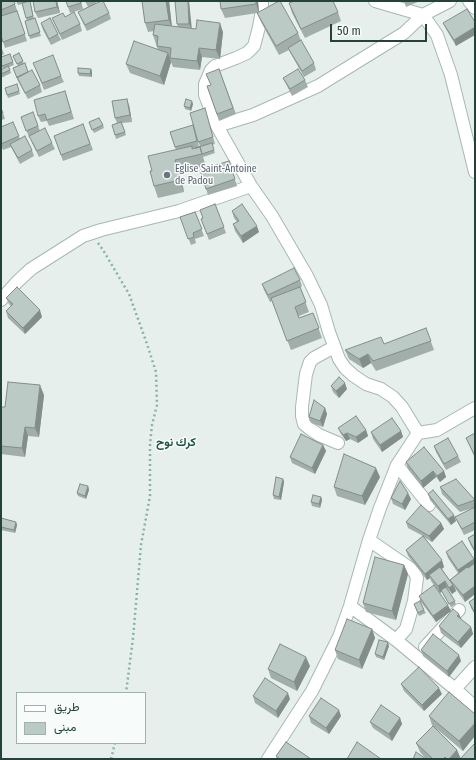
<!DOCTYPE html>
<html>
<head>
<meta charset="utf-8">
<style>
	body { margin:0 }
	#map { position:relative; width:476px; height:760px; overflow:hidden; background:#e6efeb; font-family:"Fira Sans Condensed",Vazirmatn,sans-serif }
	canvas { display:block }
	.frame { position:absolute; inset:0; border:2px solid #24423a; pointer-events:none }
	.legend { position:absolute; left:16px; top:692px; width:130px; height:52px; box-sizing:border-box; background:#f7fbf9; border:1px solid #a3b1ad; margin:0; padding:5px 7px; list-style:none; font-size:12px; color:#24423a }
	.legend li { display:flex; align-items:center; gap:8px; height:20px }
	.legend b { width:20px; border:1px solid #a3b1ad }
	.scale { position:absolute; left:330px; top:24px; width:97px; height:18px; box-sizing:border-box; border:2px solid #24423a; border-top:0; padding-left:5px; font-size:12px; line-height:14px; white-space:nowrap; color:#24423a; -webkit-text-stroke:3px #f7fbf9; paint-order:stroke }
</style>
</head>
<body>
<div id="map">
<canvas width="476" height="760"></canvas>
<div class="frame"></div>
<ul class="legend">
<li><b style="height:5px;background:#fff"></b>طريق</li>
<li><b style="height:11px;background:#bbcac4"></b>مبنى</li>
</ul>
<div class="scale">50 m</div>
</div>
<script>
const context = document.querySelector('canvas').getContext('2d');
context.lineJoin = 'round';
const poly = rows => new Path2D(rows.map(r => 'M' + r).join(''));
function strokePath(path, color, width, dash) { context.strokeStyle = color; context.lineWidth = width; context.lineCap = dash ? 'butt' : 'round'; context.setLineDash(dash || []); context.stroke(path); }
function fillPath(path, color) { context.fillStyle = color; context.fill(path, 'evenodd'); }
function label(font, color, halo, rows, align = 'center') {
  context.font = font + ' "Fira Sans Condensed",Vazirmatn,sans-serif'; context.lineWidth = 3; context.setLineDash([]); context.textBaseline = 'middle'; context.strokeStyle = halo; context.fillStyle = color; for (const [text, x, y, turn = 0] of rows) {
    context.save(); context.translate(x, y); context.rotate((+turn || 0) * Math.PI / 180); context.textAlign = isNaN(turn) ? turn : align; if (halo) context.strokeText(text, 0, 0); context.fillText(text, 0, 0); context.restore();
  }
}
const minor = poly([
	[375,1,423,15,437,35,451,75,475,172],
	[469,1,475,8],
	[217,126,205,95,205,84,211,70,215,66,236,58,247,53,254,46,259,27,262,10,262,1],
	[1,300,17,282,31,269,83,236,101,230,179,211,251,186],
	[334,347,314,358,310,362,306,374,302,407,302,416,304,424,310,429,319,435,338,443],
	[418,433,402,407,393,397,381,389,366,384,354,376,345,368,339,359,329,332,321,305,307,276,272,216,251,186,217,126,253,115,318,86,404,33,423,15,450,1],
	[397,465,429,505],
	[369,540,414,571,417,578,414,601,406,629,396,640],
	[350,606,396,640,455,689,475,707],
	[425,647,459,610],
	[455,689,475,667],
	[268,759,312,691,339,637,350,606,369,540,380,508,397,465,418,433,437,430,475,408]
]);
strokePath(minor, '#a8b8b2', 14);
strokePath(poly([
	[98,243,103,250,129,294,146,341,156,372,157,405,152,425,150,444,150,496,141,545,133,638,126,693],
	[111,759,115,743]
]), '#86b3a5', 2.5, [2, 3]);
strokePath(minor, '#fff', 12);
fillPath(poly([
	[1,1,14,1,27,41,5,48,1,36],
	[16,1,30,1,34,19,35,18,41,36,30,39,25,21,27,21,22,4,18,5],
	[57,1,60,13,38,18,35,12],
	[66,1,81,1,83,9,70,13],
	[85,1,95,1,96,3,109,13,111,19,87,31,81,19,78,12,88,7],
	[142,1,169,1,172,26,178,27,177,24,189,1,191,29,223,32,220,59,202,57,200,70,173,67,171,62,164,85,130,73,126,64,158,50,153,35,154,31,148,32,145,23],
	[258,1,259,12,298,33,301,41,314,63,316,70,304,77,291,54,289,50,279,55,261,22,257,13,225,18,221,9],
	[404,1,420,1,406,7],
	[289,3,338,12,341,21,305,38,292,13],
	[52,18,80,24,82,31,62,40],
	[475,22,456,46,446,29,443,23],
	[41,23,58,34,61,40,51,45,43,30],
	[1,46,4,54,1,56],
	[19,53,28,72,40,85,42,92,28,99,18,81,13,68,18,66,13,56],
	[10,54,14,65,9,67,11,73,1,78,1,70,3,69,1,65],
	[36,69,61,76,64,82,44,90],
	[91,69,92,72,92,77,79,76,78,73],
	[219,69,236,114,219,121,207,86,211,85],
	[283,78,305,80,308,87,292,96],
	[17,84,20,94,8,98,5,88],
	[65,91,74,119,49,126,47,121,41,122,38,116],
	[193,104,191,111,185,109,184,106],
	[129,105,132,122,122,123,126,135,116,139,112,125,117,123,115,118],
	[1,107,5,119,1,120],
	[33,112,40,131,52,143,55,149,39,157,32,143,30,137,29,137,21,117],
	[207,115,215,144,212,145,215,153,203,157,206,166,180,172,184,192,158,198,154,186,152,171,176,150,170,132,195,132,199,147,200,146,198,142],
	[13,122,20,139,32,150,34,156,20,164,11,147,3,150,1,145,1,127],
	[83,124,93,150,63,161,54,136],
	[90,125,103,125,104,128,94,133],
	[229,161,237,186,208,195,200,170],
	[215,204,226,233,209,240,201,219,203,218],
	[232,211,259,232,243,243,235,231,233,224,237,222,234,218],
	[195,212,204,236,195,239,196,243,191,245,180,217],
	[300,280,302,286,299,288,300,287,309,312,299,316,299,318,313,313,322,338,291,350,272,301,270,302,264,290,262,284],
	[6,298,42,317,25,334,8,318,6,311,11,306,9,304],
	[426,328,434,350,376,371,371,363,363,368,349,359,345,350,384,344],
	[331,386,347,389,339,398,333,392],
	[44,395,39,437,28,436,25,457,1,454,1,407,5,407],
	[325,408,327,414,323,427,311,423,309,417],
	[338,428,366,430,368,436,358,443,350,439,346,441,341,434],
	[401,431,403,437,382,452,373,439,371,432],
	[475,433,475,458,470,447,466,438],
	[323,445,326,451,315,474,292,463,290,457],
	[434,446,458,456,461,462,446,470,436,452],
	[406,462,444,471,446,477,440,482,436,477,423,488,408,469],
	[380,477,365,505,337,496,334,487],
	[283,479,284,482,281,500,274,499,273,495],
	[88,486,89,490,86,499,78,496,77,493],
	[440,487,475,500,475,530,464,535,455,517,473,508,460,512,442,494],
	[428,494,456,521,451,525,430,500],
	[321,497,322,500,320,508,312,506,311,502],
	[391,498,411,499,405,510,393,504],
	[1,518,16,522,17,525,15,533,1,530],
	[406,522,441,523,444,529,432,542,424,537,444,567,442,569,451,582,450,580,458,573,448,558,446,552,474,559,475,562,475,594,465,602,455,588,456,591,452,594,447,588,456,604,451,607,442,591,440,593,431,581,430,578,427,580,408,556,406,550,423,536,408,528],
	[475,534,475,553,470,544,468,538],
	[404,565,408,574,396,620,366,612,363,603],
	[419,596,451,611,436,622,421,602],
	[475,598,475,615,471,608,469,602],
	[415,607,424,610,426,613,419,616],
	[461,620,471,627,473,634,461,648,441,633,439,626],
	[372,629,375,638,362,669,338,659,335,650],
	[389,646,384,660,376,657,375,654],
	[421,650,461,661,449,677,423,656],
	[310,666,297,691,271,678,268,669],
	[401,684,442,694,424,711,404,691],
	[253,696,290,699,278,718,255,703],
	[475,714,463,751,432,725,429,716],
	[309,716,341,716,329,734,311,723],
	[400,718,402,724,392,741,373,728,370,722],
	[416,743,457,750,460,759,475,759,426,759,420,752]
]), '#a1aea9');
fillPath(poly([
	[56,1,57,1,60,13,57,7],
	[166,1,169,1,172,29,169,20],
	[188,1,189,1,192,30,189,24],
	[256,1,258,1,259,13,256,4],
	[220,23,223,32,220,59,216,50],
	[475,27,475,35,456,46,454,40],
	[199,48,202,57,200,70,197,61],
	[168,53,171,62,164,85,160,76],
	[91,69,92,72,92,77,90,74],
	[127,99,129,105,132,122,130,115],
	[192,101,193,104,191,111,190,108],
	[175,160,180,172,184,192,180,180],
	[257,226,259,232,243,243,241,236],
	[40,310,42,317,25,334,23,328],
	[368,354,371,363,363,368,359,359],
	[345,383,347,389,339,398,336,391],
	[40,385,44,395,39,437,35,428],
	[325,408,327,414,323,427,320,421],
	[25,427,28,436,25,457,22,448],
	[366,430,368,436,358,443,356,437],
	[401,431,403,437,382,452,380,445],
	[347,433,350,439,346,441,343,435],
	[323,445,326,451,315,474,312,468],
	[376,468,380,477,365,505,362,496],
	[433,471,436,477,423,488,421,481],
	[444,471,446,477,440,482,437,476],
	[283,479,284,482,281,500,279,497],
	[88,486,89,490,86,499,85,496],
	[408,493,411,499,405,510,402,504],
	[321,497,322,500,320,508,319,504],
	[454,515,456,521,451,525,448,519],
	[16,522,17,525,15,533,14,530],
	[441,523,444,529,432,542,429,536],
	[474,559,475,562,475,566,460,576,458,570],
	[442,560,444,567,431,577,429,575,430,578,427,580,425,574],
	[404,565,408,574,396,620,392,611],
	[445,581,447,588,440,593,438,586],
	[453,585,456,591,452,594,449,588],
	[475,586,475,594,465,602,463,595],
	[448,605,451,611,436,622,433,616],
	[459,614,462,620,457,616],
	[471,627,473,634,461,648,458,642],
	[372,629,375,638,362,669,359,660],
	[388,642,389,646,384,660,383,657],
	[459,655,461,661,449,677,447,671],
	[306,657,310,666,297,691,294,682],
	[439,688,442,694,424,711,422,705],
	[288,693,290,699,278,718,276,711],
	[339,710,341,716,329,734,326,728],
	[400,718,402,724,392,741,389,734],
	[475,723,475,736,463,751,459,741],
	[457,750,461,759,449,759]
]), '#838d89');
const building = poly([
	[1,1,14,1,15,4,1,10,1,1],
	[30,1,33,16,26,18,22,3,30,1],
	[33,1,56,1,57,7,35,12,33,1],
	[66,1,80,1,81,3,68,7,66,1],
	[101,1,103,1,109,13,85,25,78,12,101,1],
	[142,1,166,1,169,20,145,23,142,1],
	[175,1,188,1,189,24,177,24,175,1],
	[220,1,256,1,256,4,221,9,220,1],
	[279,1,280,1,298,33,276,46,257,13,279,1],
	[294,1,333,1,338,12,301,29,289,3,294,1],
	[467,9,475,22,475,27,454,40,443,23,467,9],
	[17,11,25,34,3,42,1,36,1,16,17,11],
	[74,12,80,24,60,34,52,18,63,13,65,17,74,12],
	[35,18,40,32,29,36,25,21,35,18],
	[50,18,58,34,49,39,41,23,50,18],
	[197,20,220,23,216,50,199,48,197,61,170,58,171,48,157,46,158,36,153,35,155,24,196,29,197,20],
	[301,40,314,63,302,71,288,48,301,40],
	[134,41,168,53,160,76,126,64,134,41],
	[19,53,23,61,17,64,13,56,19,53],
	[10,54,13,62,2,66,1,64,1,57,10,54],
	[53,55,61,76,42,83,33,63,53,55],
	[25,63,28,72,17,78,13,68,25,63],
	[8,66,10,70,1,74,1,70,8,66],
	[78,68,91,69,90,74,78,73,78,68],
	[219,69,233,108,217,114,207,86,211,85,206,74,219,69],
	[298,69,305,80,290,89,283,78,298,69],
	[32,70,40,85,25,93,17,77,32,70],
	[17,84,19,91,7,95,5,88,17,84],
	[65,91,71,112,47,120,45,114,38,116,34,100,65,91],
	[127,99,130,115,115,118,112,101,127,99],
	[186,99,192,101,190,108,184,106,186,99],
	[1,108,3,113,1,113,1,108],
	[205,108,213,137,198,142,190,113,205,108],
	[33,112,38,126,26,131,21,117,33,112],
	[99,118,103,125,92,130,89,122,99,118],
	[13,122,19,136,1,144,1,127,13,122],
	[121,122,125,132,115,135,112,125,121,122],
	[83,124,90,144,61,155,54,136,83,124],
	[193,125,197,141,175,147,170,132,193,125],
	[45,128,52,143,37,151,29,136,45,128],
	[25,136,32,150,18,158,10,144,25,136],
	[212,143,214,150,202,154,200,147,195,148,212,143],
	[192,146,192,149,200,147,202,154,175,160,180,180,154,186,150,171,152,171,148,156,192,146],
	[229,161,235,179,206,189,200,170,229,161],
	[215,204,224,227,207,234,201,219,203,218,200,210,215,204],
	[242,204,257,226,241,236,233,224,239,221,232,211,242,204],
	[195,212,202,229,193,233,194,237,188,239,180,217,195,212],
	[294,268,300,280,268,295,262,284,294,268],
	[17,287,40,310,23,328,6,311,13,304,6,298,17,287],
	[300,287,306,302,295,307,299,318,313,313,319,328,287,341,271,298,300,287],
	[426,328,431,341,373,361,368,354,359,359,345,350,381,337,384,344,426,328],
	[339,377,345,383,336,391,331,386,339,377],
	[8,382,40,385,35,428,25,427,22,448,1,446,1,407,5,407,8,382],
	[314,400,325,408,320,421,309,417,314,400],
	[356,416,366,430,356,437,347,433,343,435,338,428,356,416],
	[392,418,401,431,380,445,371,432,392,418],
	[475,433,475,456,466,438,475,433],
	[301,434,323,445,312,468,290,457,301,434],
	[448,438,458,456,444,464,434,446,448,438],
	[424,447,444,471,437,476,433,471,421,481,406,462,424,447],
	[344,454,376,468,362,496,334,487,344,454],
	[276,477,283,479,279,497,273,495,276,477],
	[456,479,475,500,458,506,440,487,456,479],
	[400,481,408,493,402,504,391,498,400,481],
	[80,484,88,486,85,496,77,493,80,484],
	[433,490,454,515,448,519,428,494,433,490],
	[313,495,321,497,319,504,311,502,313,495],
	[421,505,441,523,429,536,406,522,421,505],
	[475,507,475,522,462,529,455,517,475,507],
	[1,518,16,522,14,530,1,527,1,518],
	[475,534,475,551,468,538,475,534],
	[423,536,442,560,425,574,406,550,423,536],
	[462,541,474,559,458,570,446,552,462,541],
	[375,557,404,565,392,611,363,603,375,557],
	[475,563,475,586,463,595,450,580,467,567,468,568,475,563],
	[440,567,453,585,449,588,445,581,438,586,429,575,440,567],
	[434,585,448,605,433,616,419,596,434,585],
	[446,587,455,601,449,604,441,590,446,587],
	[475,598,475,613,469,602,475,598],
	[420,601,424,610,418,613,414,604,420,601],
	[453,609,459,614,457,616,471,627,458,642,439,626,453,609],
	[347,619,372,629,359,660,335,650,347,619],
	[433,634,459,655,447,671,421,650,433,634],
	[379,640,388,642,383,657,375,654,379,640],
	[280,644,306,657,294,682,268,669,280,644],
	[419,667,439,688,422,705,401,684,419,667],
	[265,678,288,693,276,711,253,696,265,678],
	[449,692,475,714,475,723,459,741,429,716,449,692],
	[321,698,339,710,326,728,309,716,321,698],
	[381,705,400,718,389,734,370,722,381,705],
	[433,726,457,750,449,759,447,759,445,757,443,759,433,759,416,743,433,726],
	[286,742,311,759,280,759,276,756,286,742],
	[357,742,381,759,347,759,357,742],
	[475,743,475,759,460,759,475,743],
	[416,752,426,759,413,759,416,752]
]);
fillPath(building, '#bbcac4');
strokePath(building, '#838d89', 1);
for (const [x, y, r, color] of [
	[167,175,4,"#6b7280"]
]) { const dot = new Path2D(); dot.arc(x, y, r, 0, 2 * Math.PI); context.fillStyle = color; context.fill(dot); strokePath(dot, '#f7fbf9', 1.5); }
label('10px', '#5b616d', '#f7fbf9', [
	["Eglise Saint-Antoine",175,169],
	["de Padou",175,181]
], 'left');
label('bold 12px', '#1f5548', '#f7fbf9', [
	["كرك نوح",176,443]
]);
</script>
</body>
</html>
